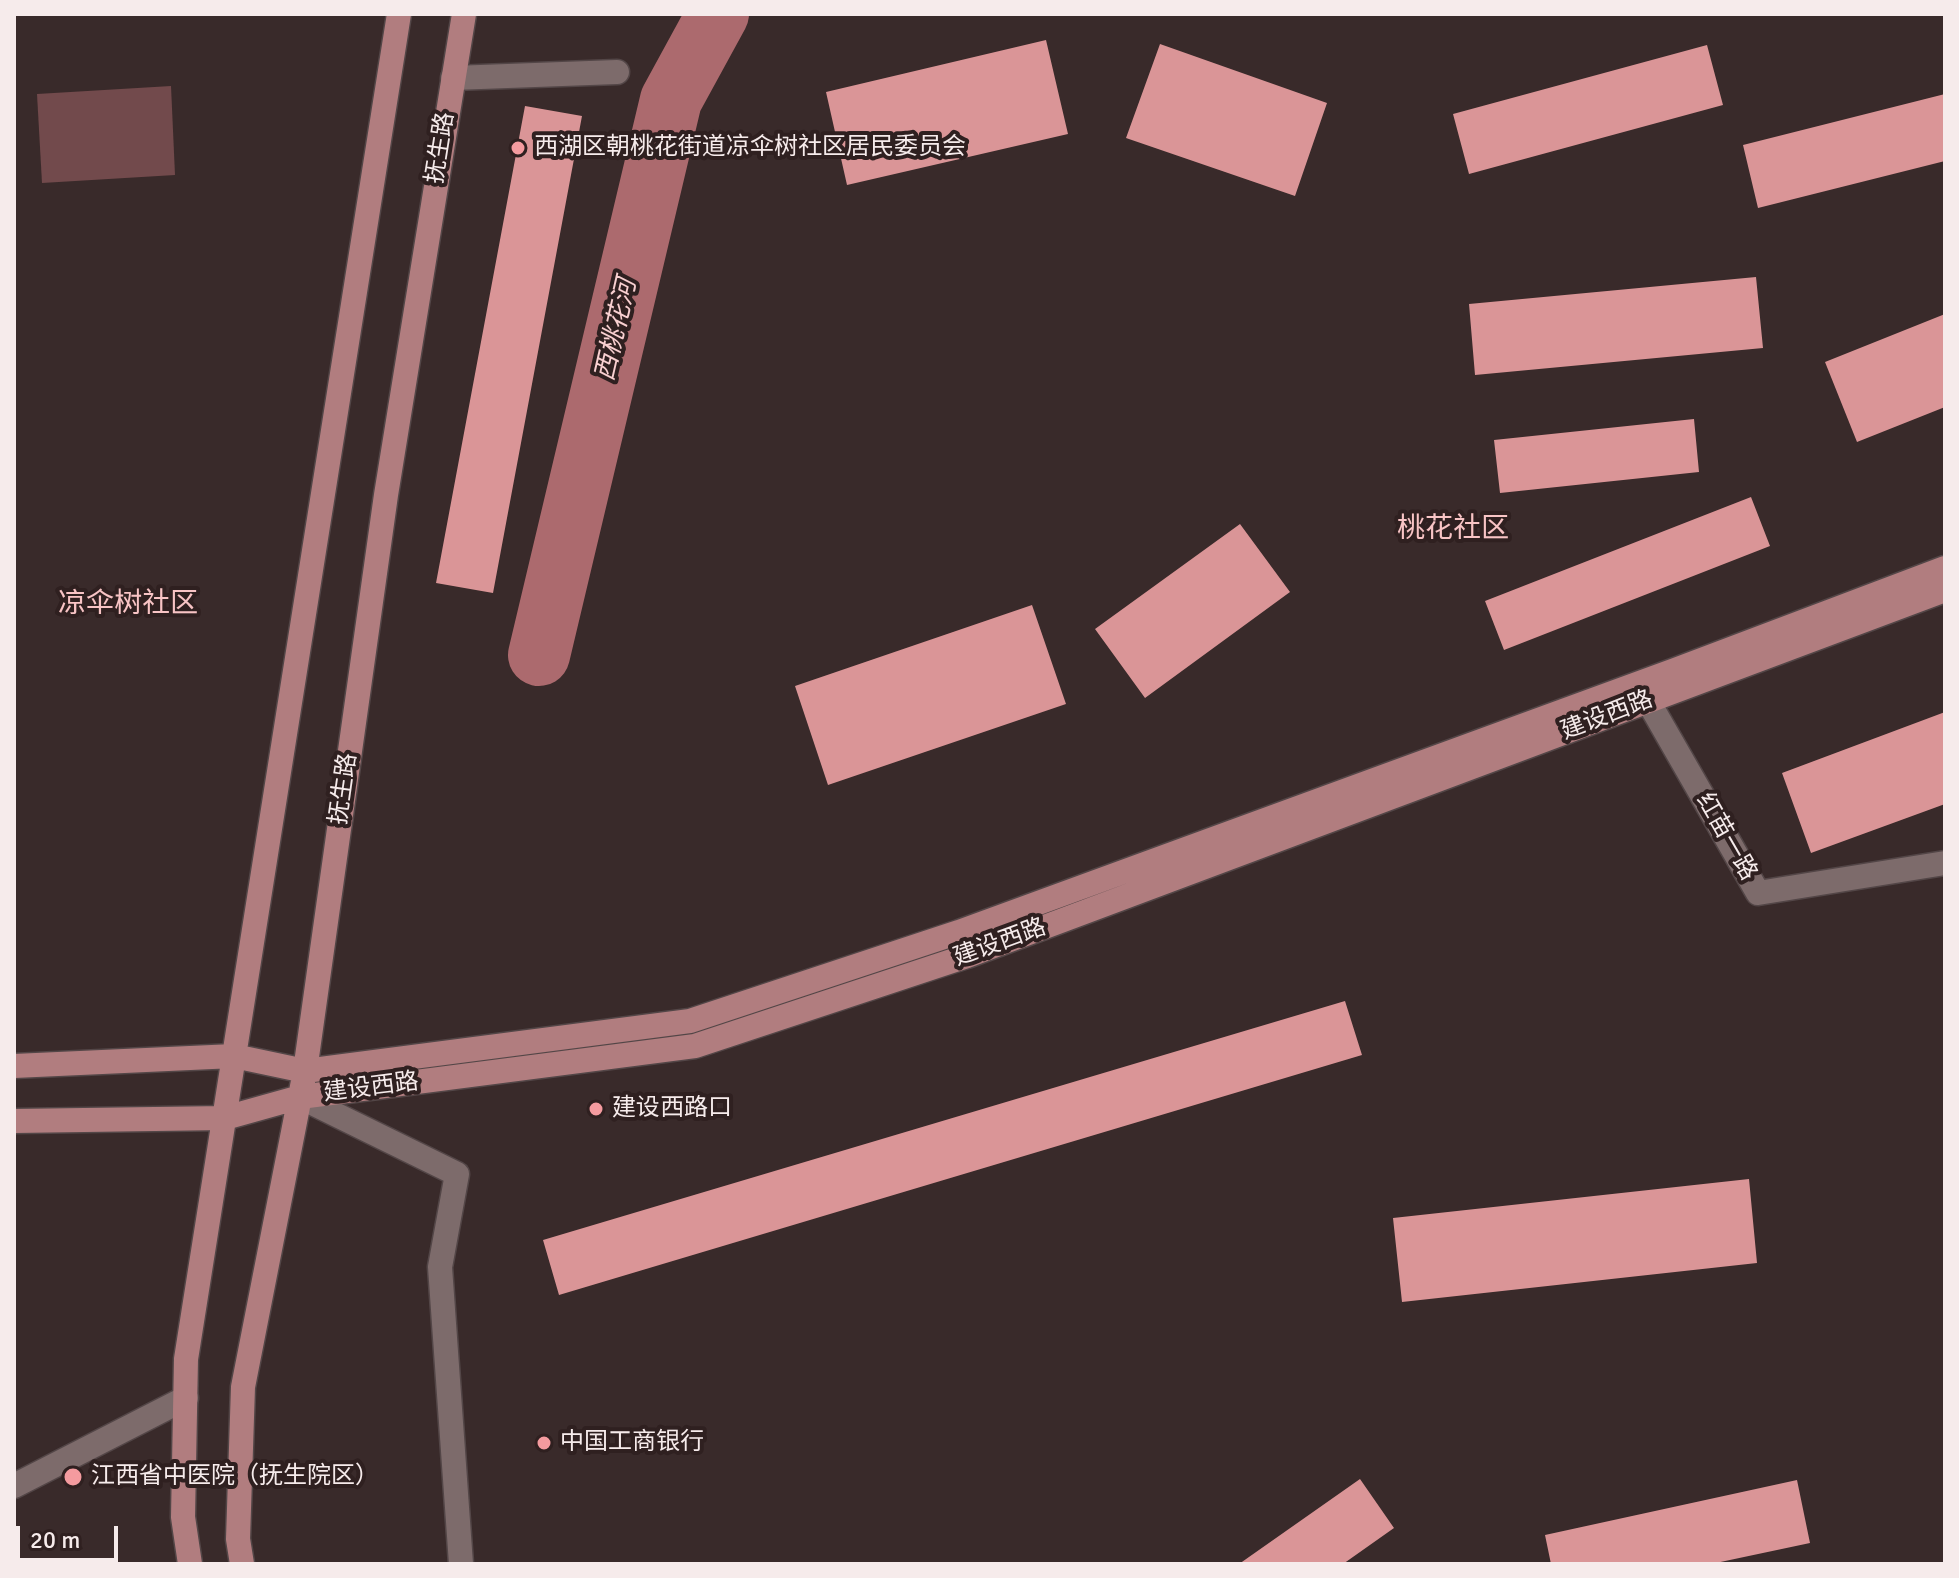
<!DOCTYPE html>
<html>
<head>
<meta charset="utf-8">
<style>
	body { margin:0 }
	#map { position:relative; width:1959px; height:1578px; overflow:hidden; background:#392a2a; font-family:Signika,sans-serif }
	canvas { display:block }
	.frame { position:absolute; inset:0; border:16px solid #f6ebeb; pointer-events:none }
	.scale { position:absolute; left:16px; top:1526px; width:102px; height:36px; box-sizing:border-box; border:4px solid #f6ebeb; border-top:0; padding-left:10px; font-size:24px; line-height:28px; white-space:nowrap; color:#f6ebeb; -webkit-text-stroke:6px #2f2020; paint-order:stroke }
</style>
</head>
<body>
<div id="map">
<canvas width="1959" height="1578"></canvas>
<div class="frame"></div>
<div class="scale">20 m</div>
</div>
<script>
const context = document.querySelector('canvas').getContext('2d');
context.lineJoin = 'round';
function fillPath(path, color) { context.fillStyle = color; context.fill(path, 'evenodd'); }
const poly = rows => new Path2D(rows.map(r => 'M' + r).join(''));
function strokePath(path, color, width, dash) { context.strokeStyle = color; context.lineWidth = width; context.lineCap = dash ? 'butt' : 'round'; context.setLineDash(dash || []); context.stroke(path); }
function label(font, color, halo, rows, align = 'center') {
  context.font = font + ' Signika,"Noto Sans SC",sans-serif'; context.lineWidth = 8; context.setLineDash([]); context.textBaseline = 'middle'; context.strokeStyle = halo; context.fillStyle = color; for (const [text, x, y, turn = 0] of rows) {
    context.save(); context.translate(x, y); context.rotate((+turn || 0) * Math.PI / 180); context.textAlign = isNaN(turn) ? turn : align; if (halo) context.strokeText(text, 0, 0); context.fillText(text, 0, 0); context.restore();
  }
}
fillPath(poly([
	[171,86,175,175,42,183,37,94]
]), '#724a4c');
strokePath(poly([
	[539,655,671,100,718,14]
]), '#ac6a6e', 62);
fillPath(poly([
	[1046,40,1068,134,847,185,826,92],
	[1160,44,1327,103,1295,196,1126,138],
	[1707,45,1723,105,1469,174,1453,114],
	[1945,94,1945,161,1758,208,1743,145],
	[525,106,582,116,493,593,436,583],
	[1756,277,1763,348,1475,375,1469,304],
	[1945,314,1945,407,1857,442,1825,362],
	[1694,419,1699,472,1500,493,1494,440],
	[1751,497,1770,546,1504,650,1485,601],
	[1240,524,1290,592,1145,698,1095,629],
	[1032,605,1066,704,828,785,795,686],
	[1945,712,1945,804,1811,853,1782,773],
	[1345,1001,1362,1055,559,1295,543,1240],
	[1749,1179,1757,1263,1402,1302,1393,1218],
	[1360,1479,1394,1528,1343,1564,1239,1564],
	[1797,1480,1810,1543,1711,1564,1551,1564,1545,1535]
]), '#da9597');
const minor = poly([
	[453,78,617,72],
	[1648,701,1758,893,1945,863],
	[300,1097,457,1174,440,1267,461,1564],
	[14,1486,186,1398]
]);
const major = poly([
	[14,1066,234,1056,305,1071,690,1021,959,932,1675,670,1945,568],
	[14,1121,225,1118,300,1097,695,1046,967,956,1945,590],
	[190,1564,183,1517,186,1359,399,14],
	[242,1564,238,1539,243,1387,305,1071,386,495,464,14]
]);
strokePath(minor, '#534647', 27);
strokePath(major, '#534647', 27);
strokePath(minor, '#7d6b6b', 24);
strokePath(major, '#b17d7f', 24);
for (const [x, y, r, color] of [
	[518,148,8,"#f49b9f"],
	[596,1109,8,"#f49b9f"],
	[544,1443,8,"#f49b9f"],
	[73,1477,10,"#f49b9f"]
]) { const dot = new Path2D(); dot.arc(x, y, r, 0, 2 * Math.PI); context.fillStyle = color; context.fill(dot); strokePath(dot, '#2f2020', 3); }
label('24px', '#f6ebeb', '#2f2020', [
	["抚生路",441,148,-81],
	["建设西路",1607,716,-21],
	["抚生路",344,789,-82],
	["红苗一路",1726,837,60],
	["建设西路",1000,943,-20],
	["建设西路",371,1088,-7]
]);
label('24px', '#f6ebeb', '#2f2020', [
	["西湖区朝桃花街道凉伞树社区居民委员会",534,148],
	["建设西路口",612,1109],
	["中国工商银行",560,1443],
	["江西省中医院（抚生院区）",91,1477]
], 'left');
label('italic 26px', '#f9d0d1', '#2f2020', [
	["西桃花河",617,330,-77]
]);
label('28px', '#f8c4c5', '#2f2020', [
	["桃花社区",1453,530],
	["凉伞树社区",128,605]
]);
</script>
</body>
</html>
